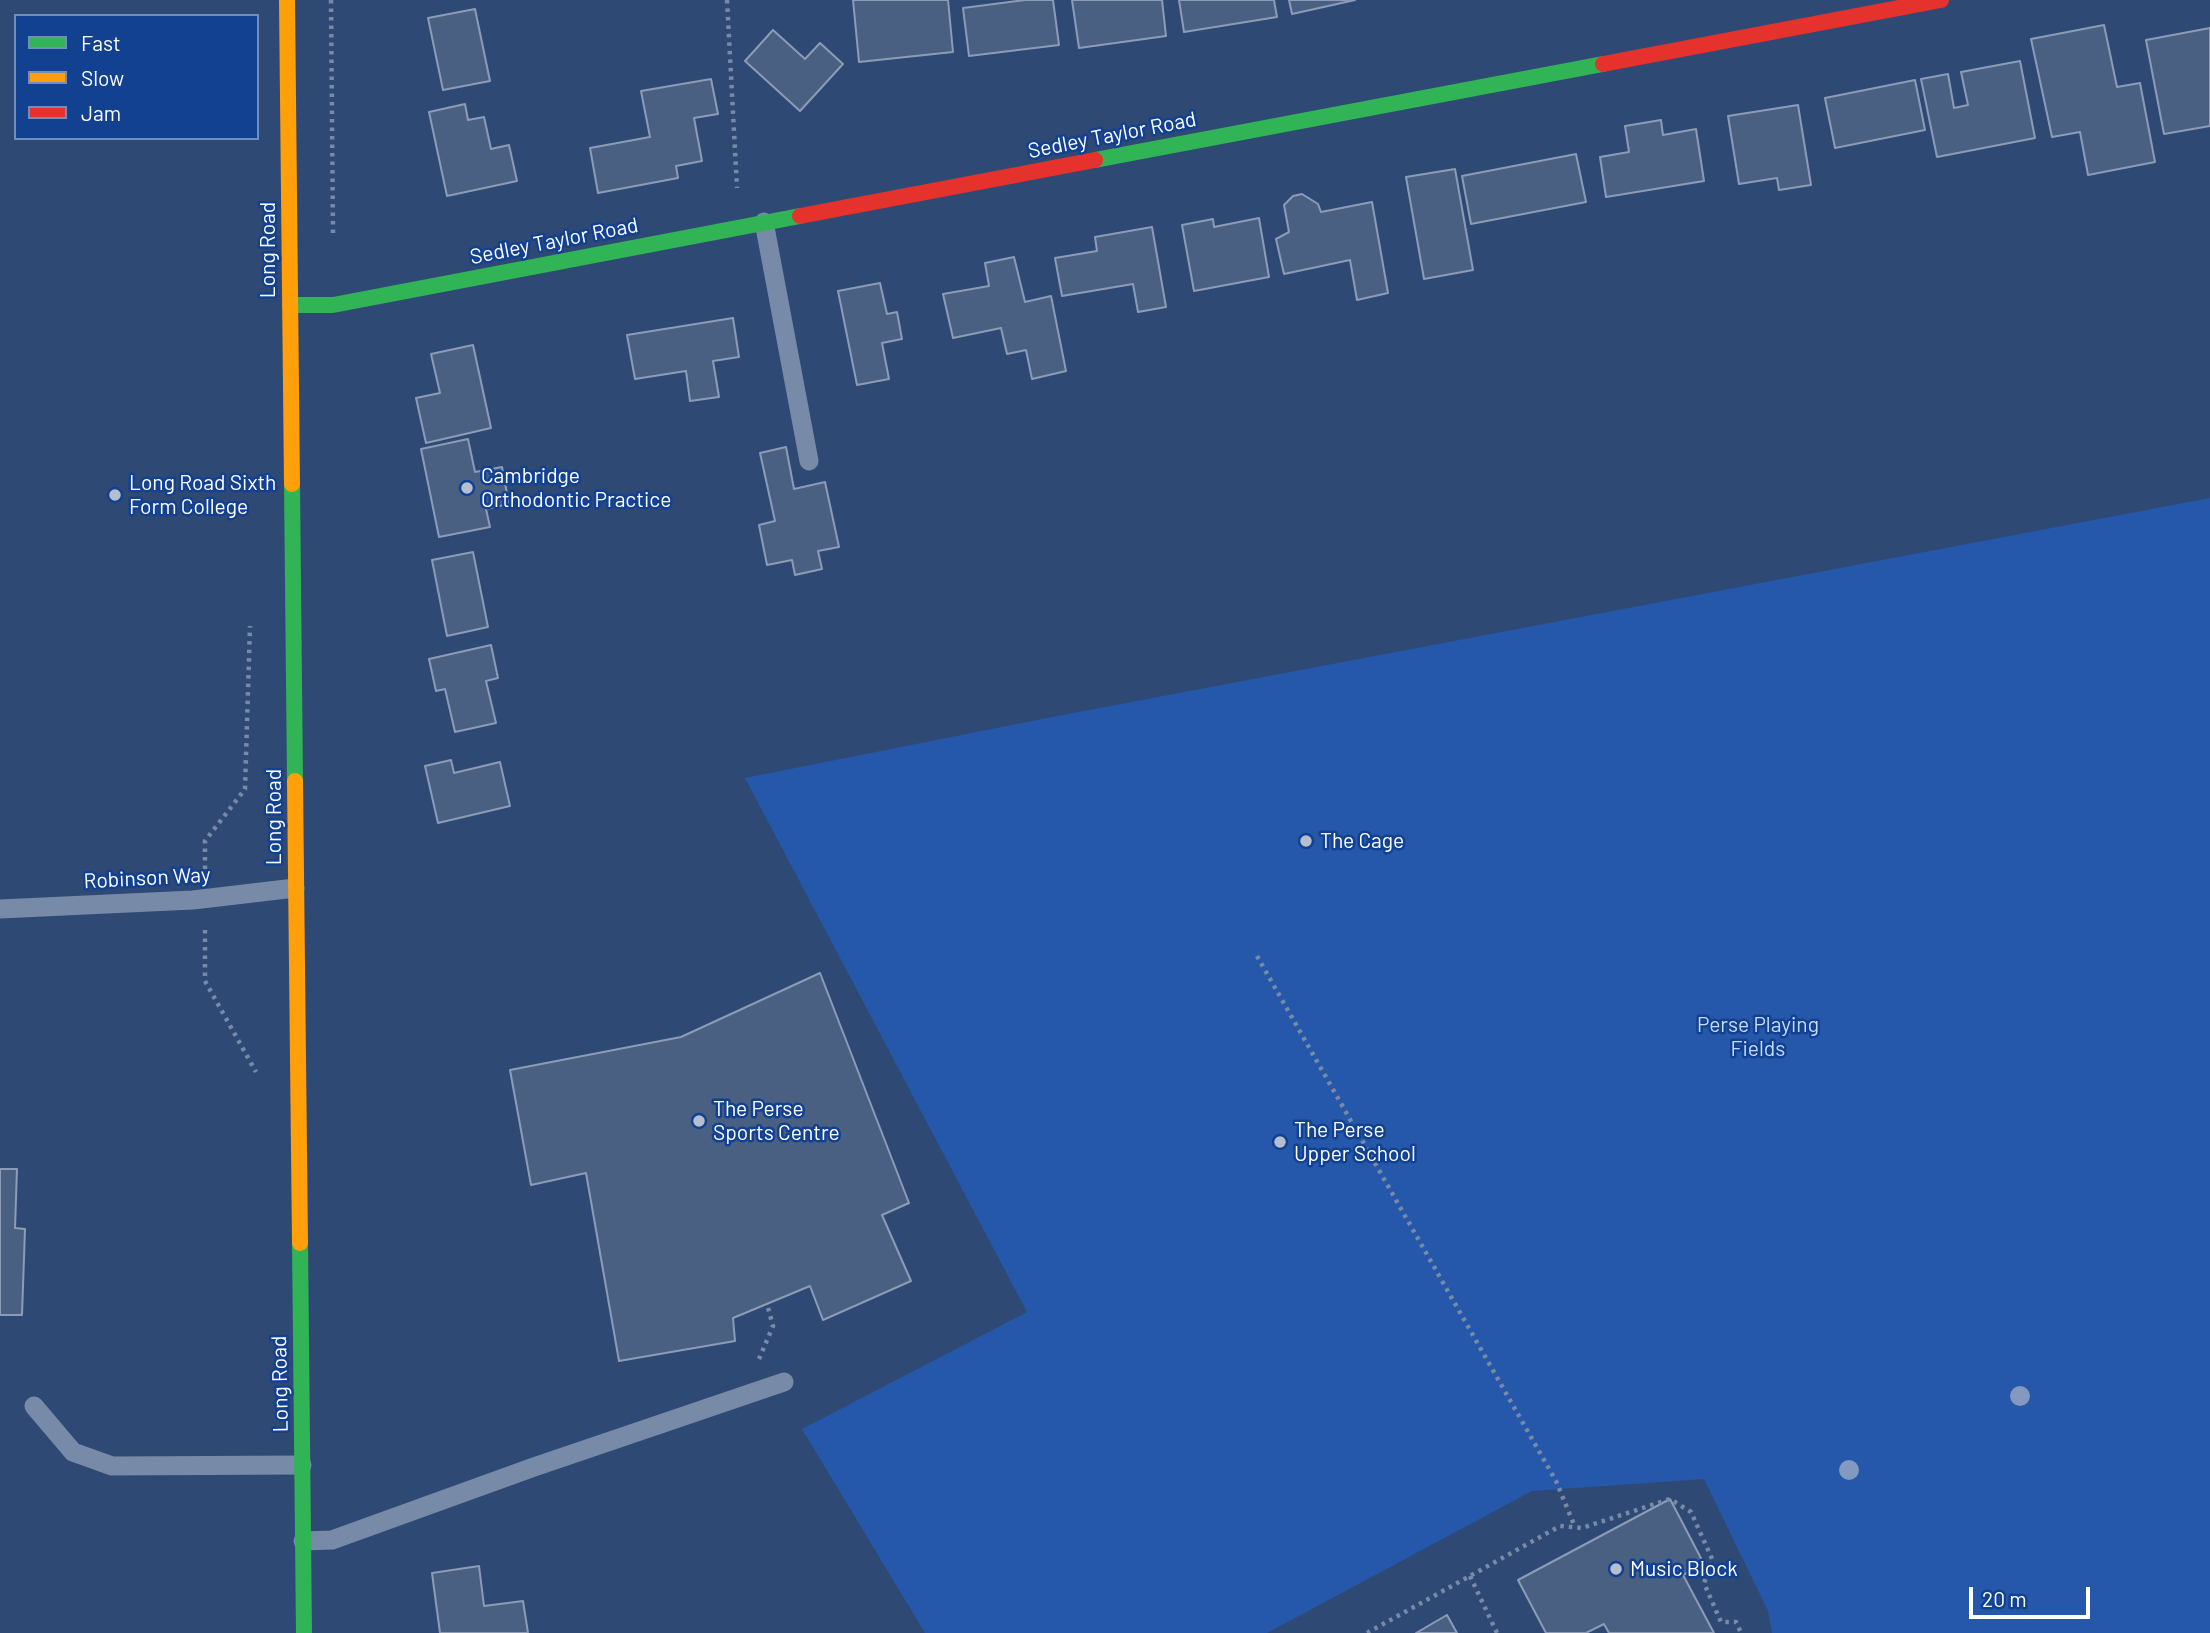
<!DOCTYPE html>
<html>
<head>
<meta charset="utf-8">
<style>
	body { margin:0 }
	#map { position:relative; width:2210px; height:1633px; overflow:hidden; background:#2f4975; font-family:Barlow,sans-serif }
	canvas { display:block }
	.legend { position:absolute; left:14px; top:14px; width:245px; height:126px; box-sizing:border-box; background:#124192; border:2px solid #718dbe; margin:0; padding:9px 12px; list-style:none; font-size:21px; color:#fff }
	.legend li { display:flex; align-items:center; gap:14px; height:35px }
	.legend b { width:35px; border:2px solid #718dbe }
	.scale { position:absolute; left:1969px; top:1587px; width:121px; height:32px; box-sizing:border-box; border:4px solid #fff; border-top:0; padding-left:9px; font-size:21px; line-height:24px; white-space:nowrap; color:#fff; -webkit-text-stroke:5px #124192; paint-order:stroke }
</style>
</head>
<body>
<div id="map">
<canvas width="2210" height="1633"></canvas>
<ul class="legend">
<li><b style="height:9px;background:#30b455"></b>Fast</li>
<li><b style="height:9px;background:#ff9f0a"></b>Slow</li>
<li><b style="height:9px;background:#e5322d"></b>Jam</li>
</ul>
<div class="scale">20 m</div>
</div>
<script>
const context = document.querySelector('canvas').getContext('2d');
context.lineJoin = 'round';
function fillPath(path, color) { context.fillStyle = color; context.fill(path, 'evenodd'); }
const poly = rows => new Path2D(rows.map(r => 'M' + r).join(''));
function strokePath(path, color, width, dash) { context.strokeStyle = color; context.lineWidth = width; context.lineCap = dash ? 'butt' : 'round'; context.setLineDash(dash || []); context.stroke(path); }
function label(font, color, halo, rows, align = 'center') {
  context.font = font + ' Barlow,sans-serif'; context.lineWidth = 5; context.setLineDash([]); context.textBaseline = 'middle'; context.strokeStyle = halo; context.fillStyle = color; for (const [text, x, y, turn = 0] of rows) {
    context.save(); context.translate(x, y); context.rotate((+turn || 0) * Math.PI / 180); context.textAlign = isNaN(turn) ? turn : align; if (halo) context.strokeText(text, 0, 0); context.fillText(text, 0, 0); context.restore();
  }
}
fillPath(poly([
	[2210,498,2210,1633,1772,1633,1768,1611,1704,1479,1532,1491,1267,1633,925,1633,802,1429,1027,1312,745,778,1047,718]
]), '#2558aa');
const building = poly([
	[853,0,948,0,953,52,859,62,853,0],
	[1053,0,1059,45,969,56,963,8,1025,0,1053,0],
	[1072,0,1162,0,1166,36,1079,48,1072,0],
	[1179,0,1274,0,1277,17,1184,32,1179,0],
	[1289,0,1355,0,1292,14,1289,0],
	[475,9,490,81,443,90,428,18,475,9],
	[2104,25,2117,87,2140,83,2155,162,2088,175,2080,132,2052,137,2031,39,2104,25],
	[2210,28,2210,126,2164,134,2146,40,2210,28],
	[773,30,805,59,820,43,843,64,800,111,745,61,773,30],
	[2020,61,2035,138,1937,157,1921,79,1948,74,1954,108,1968,105,1961,72,2020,61],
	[711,79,718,114,694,118,702,161,676,166,678,178,598,193,590,148,650,137,641,91,711,79],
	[1915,80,1925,130,1835,148,1825,98,1915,80],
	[465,104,468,120,484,117,491,149,509,145,517,181,447,196,429,112,465,104],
	[1798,105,1811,185,1779,190,1777,178,1739,184,1728,116,1798,105],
	[1661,120,1663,135,1696,129,1704,181,1606,197,1600,157,1629,152,1625,126,1661,120],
	[1576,154,1586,202,1471,224,1462,176,1576,154],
	[1455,169,1473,270,1424,279,1406,177,1455,169],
	[1302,194,1318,204,1321,212,1372,202,1388,293,1357,300,1350,260,1284,274,1276,239,1289,232,1284,205,1293,196,1302,194],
	[1259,218,1269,277,1194,291,1182,225,1213,219,1214,227,1259,218],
	[1152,227,1166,307,1138,312,1133,284,1062,296,1055,258,1097,251,1095,237,1152,227],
	[1014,257,1025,302,1051,296,1066,371,1032,379,1026,350,1007,354,1001,328,953,338,943,294,989,286,985,263,1014,257],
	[880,283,887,314,897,312,902,339,882,343,889,379,857,385,838,291,880,283],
	[733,318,739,357,713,361,719,397,690,401,686,371,635,379,627,335,733,318],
	[473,345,491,428,426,443,416,398,440,393,431,354,473,345],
	[468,439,475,472,502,467,509,504,486,509,490,527,439,537,421,449,468,439],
	[786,447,794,489,825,482,839,547,818,551,822,569,795,575,792,560,767,565,759,525,775,521,760,453,786,447],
	[473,552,488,627,447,636,432,560,473,552],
	[491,645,498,678,486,681,496,723,455,732,445,689,436,691,429,659,491,645],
	[451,760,454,773,500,762,510,806,438,823,425,766,451,760],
	[820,973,909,1203,882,1215,911,1281,823,1320,810,1286,733,1318,735,1341,619,1361,586,1173,531,1185,510,1070,681,1037,820,973],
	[0,1169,17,1169,15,1228,25,1229,22,1315,0,1315,0,1169],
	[1670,1499,1704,1564,1683,1575,1714,1633,1609,1633,1604,1624,1586,1633,1546,1633,1518,1580,1670,1499],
	[479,1566,484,1606,523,1601,528,1633,440,1633,432,1573,479,1566],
	[1447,1615,1457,1633,1416,1633,1447,1615]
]);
fillPath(building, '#4a6083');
strokePath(building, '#8c9cb6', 2);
strokePath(poly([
	[331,0,333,234],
	[727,0,737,188],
	[205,869,205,841,245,789,250,626],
	[205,930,205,981,256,1072],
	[1257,956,1556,1481,1575,1527],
	[759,1359,773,1326,767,1304],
	[1470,1576,1497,1633],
	[1367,1633,1560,1526,1582,1528,1670,1499,1691,1512,1713,1561,1704,1583,1721,1622,1736,1622,1741,1633]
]), '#778aa8', 4.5, [3.5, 5]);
strokePath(poly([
	[764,222,809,461],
	[0,909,193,900,295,888],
	[34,1406,73,1452,112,1466,302,1465],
	[303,1541,332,1540,534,1467,784,1382]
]), '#778aa8', 19);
strokePath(poly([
	[1095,160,1603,64],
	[290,305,333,305,800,216],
	[292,484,295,781],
	[300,1243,304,1633]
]), '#30b455', 16);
strokePath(poly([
	[287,0,292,484],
	[295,781,300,1243]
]), '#ff9f0a', 16);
strokePath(poly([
	[1603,64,1941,0],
	[800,216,1095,160]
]), '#e5322d', 16);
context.fillStyle = '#8399c0';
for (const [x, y] of [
	[2020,1396],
	[1849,1470]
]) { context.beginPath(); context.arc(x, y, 10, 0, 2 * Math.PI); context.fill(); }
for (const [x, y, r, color] of [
	[467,488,7,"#b6bfcf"],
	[115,495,7,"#b6bfcf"],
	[1306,841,7,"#b6bfcf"],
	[699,1121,7,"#b6bfcf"],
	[1280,1142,7,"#b6bfcf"],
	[1616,1569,7,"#b6bfcf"]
]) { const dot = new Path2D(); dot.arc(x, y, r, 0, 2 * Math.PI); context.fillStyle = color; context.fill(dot); strokePath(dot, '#124192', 2.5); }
label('21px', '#fff', '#124192', [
	["Sedley Taylor Road",1112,135,-11],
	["Sedley Taylor Road",554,241,-11],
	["Long Road",268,250,-90],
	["Long Road",274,817,-90],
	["Robinson Way",147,878,-3],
	["Long Road",280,1384,-91]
]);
label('21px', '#fff', '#124192', [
	["Cambridge",481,476],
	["Orthodontic Practice",481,500],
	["Long Road Sixth",129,483],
	["Form College",129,507],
	["The Cage",1320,841],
	["The Perse",713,1109],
	["Sports Centre",713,1133],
	["The Perse",1294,1130],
	["Upper School",1294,1154],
	["Music Block",1630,1569]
], 'left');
label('21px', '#c7dbfd', '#124192', [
	["Perse Playing",1758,1025],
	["Fields",1758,1049]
]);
</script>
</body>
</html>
